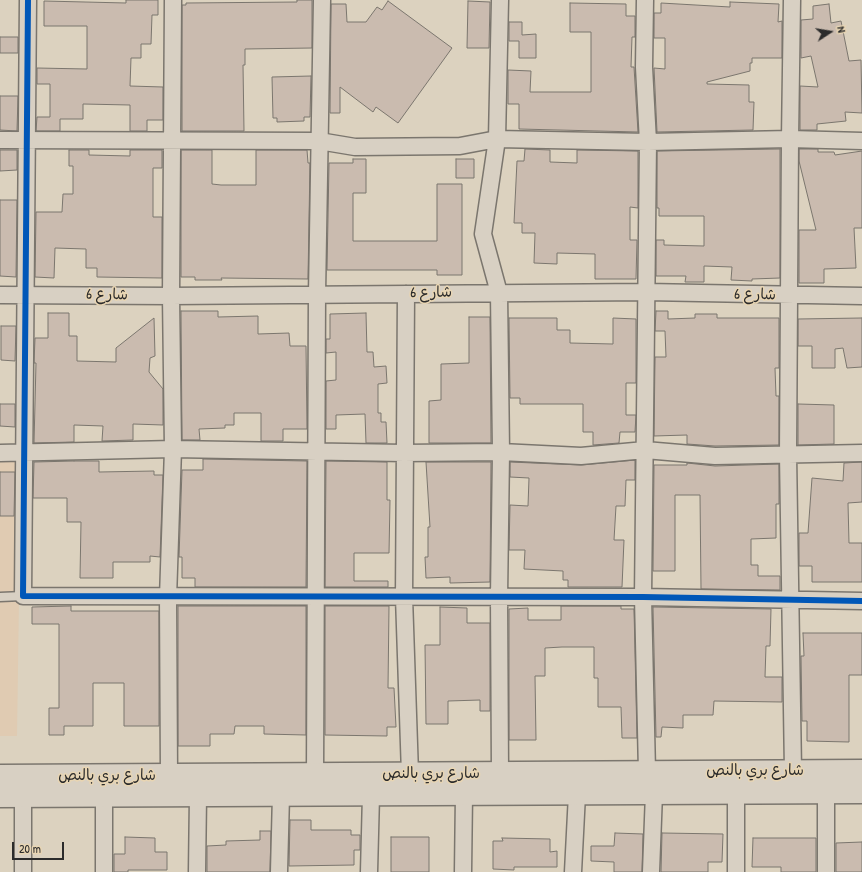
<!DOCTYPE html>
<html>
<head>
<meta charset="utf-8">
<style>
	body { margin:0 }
	#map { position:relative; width:862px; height:872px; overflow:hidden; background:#dcd2bf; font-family:"Patrick Hand",sans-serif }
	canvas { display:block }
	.north { position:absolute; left:810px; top:12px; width:40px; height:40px; -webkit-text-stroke:3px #e8d5b3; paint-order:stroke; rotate:78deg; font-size:11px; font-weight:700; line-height:16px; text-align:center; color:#2b2b2b }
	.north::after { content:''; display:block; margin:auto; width:14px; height:18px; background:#2b2b2b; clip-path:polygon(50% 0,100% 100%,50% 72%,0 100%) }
	.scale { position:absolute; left:12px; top:842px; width:52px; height:18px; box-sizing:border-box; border:2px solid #2b2b2b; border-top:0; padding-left:5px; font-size:12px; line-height:14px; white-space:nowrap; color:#2b2b2b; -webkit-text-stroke:3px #e8d5b3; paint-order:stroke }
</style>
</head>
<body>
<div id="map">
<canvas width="862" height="872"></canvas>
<div class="north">N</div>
<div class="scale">20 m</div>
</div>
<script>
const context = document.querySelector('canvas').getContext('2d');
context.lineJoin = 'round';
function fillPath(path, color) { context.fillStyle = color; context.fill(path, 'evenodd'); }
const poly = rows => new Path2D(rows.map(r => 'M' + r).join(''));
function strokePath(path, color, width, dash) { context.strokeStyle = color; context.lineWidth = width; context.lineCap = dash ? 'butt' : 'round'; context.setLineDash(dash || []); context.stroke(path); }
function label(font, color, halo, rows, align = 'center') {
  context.font = font + ' "Patrick Hand","Playpen Sans Arabic",sans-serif'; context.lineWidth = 3; context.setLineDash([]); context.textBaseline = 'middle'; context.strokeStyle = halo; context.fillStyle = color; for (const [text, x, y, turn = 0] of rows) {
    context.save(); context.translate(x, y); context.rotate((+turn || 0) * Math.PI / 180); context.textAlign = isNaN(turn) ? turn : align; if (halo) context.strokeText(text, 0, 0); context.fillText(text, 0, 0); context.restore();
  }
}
fillPath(poly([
	[0,462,21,462,17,736,0,736]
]), '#e0cbb2');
const building = poly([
	[126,0,158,0,158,15,152,15,151,44,141,44,141,58,131,58,130,86,163,87,163,120,147,120,147,131,130,131,130,105,83,104,83,119,60,119,60,131,36,131,37,117,50,117,50,84,37,84,37,68,87,69,87,26,44,26,44,1,126,3,126,0],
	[297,0,312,0,312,48,245,49,245,65,243,65,244,131,182,131,182,5,186,5,186,3,297,2,297,0],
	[388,1,452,48,398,123,376,107,373,112,340,87,340,113,330,113,331,4,346,4,347,22,366,22,377,7,382,10,388,1],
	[468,1,490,2,489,48,467,48,468,1],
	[730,2,779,4,778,22,782,21,782,58,752,58,752,63,750,63,750,71,707,82,707,84,749,85,749,102,754,102,753,130,657,132,654,68,665,69,665,38,654,38,654,13,661,13,661,3,730,7,730,2],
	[570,3,626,4,626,16,635,16,635,37,632,37,631,67,634,67,638,132,519,129,519,104,508,104,508,70,531,71,530,92,591,92,591,32,570,32,570,3],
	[829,4,831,23,841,21,849,61,861,60,862,113,845,112,846,121,817,124,817,130,800,130,800,86,818,87,811,56,801,58,801,20,813,19,813,6,829,4],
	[509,22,522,22,522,35,536,34,536,58,519,58,519,41,509,41,509,22],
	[0,37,18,37,18,53,0,53,0,37],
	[311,76,310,117,304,117,304,121,277,122,277,118,273,118,272,77,311,76],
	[0,96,18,96,17,131,0,130,0,96],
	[525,149,550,150,550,162,577,163,577,150,638,151,638,208,630,207,630,240,637,240,636,279,595,279,595,254,557,253,557,264,534,263,535,233,522,233,522,223,514,223,517,161,524,161,525,149],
	[780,149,780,278,752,279,752,281,731,280,732,267,704,266,704,282,685,282,686,276,656,276,656,240,664,240,664,245,704,246,704,216,659,216,659,208,657,208,657,151,780,149],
	[799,149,818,149,818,152,834,152,835,155,862,151,862,228,854,228,856,268,824,269,824,283,799,283,799,230,816,230,799,161,799,149],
	[0,150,17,150,17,170,0,171,0,150],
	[69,150,89,150,89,155,130,156,130,150,162,150,162,168,153,168,153,217,162,217,162,278,97,277,97,268,86,268,86,249,55,248,54,278,35,277,36,212,62,212,63,194,73,194,73,166,69,166,69,150],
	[181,150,212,150,212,184,221,185,256,185,256,150,307,150,308,163,310,163,308,279,221,278,222,280,195,280,195,277,181,277,181,150],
	[353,159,366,159,366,193,353,193,353,241,437,241,437,184,462,184,462,275,437,275,437,270,327,270,329,163,353,163,353,159],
	[456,159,474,159,474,178,456,178,456,159],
	[0,200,17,200,16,277,0,276,0,200],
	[181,311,218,311,218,317,258,316,258,334,289,333,290,346,306,346,307,429,283,429,283,441,261,441,261,413,234,413,234,425,225,425,225,428,199,429,200,440,182,440,181,311],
	[656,311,668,311,668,319,695,318,695,314,717,314,717,318,779,318,779,368,775,368,776,396,779,396,779,445,715,446,687,444,687,435,654,436,655,357,666,357,665,331,655,331,656,311],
	[48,313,69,313,69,336,77,336,77,361,116,362,116,348,154,318,155,356,150,358,149,372,163,389,163,425,133,424,133,440,102,441,103,426,74,425,74,442,34,443,36,363,34,363,35,338,48,338,48,313],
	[366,313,367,352,373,352,374,367,386,366,387,383,378,384,378,413,381,413,381,422,386,422,387,443,366,443,365,414,336,415,336,429,326,429,326,381,336,380,336,352,326,353,326,339,330,339,330,314,366,313],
	[469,317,490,317,491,443,429,443,429,401,441,400,441,364,469,363,469,317],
	[509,318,557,318,557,330,570,330,570,343,613,344,613,318,636,319,636,383,626,383,626,415,636,415,635,432,620,432,619,443,593,445,593,432,583,432,583,404,520,404,520,398,510,398,509,318],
	[862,318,862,367,847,368,843,348,835,349,835,368,812,368,812,346,798,346,798,319,862,318],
	[1,326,16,326,15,361,1,360,1,326],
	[0,404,15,404,15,427,0,426,0,404],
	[798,404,834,405,834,444,798,445,798,404],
	[203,459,307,461,306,587,195,587,195,578,182,578,182,557,179,557,182,470,203,470,203,459],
	[635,460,635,480,626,480,625,506,616,506,614,540,624,540,622,587,568,587,568,580,563,580,563,571,524,569,525,550,509,550,510,505,528,506,529,478,510,477,510,462,581,465,635,460],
	[74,461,99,461,99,472,154,471,154,475,163,475,160,557,150,556,150,562,113,562,113,578,80,578,81,522,67,522,67,498,33,498,34,462,74,461],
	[326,461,387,462,387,500,390,500,389,553,354,553,354,581,388,581,388,587,325,587,326,461],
	[426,462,491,462,490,582,450,583,450,577,426,578,425,557,428,557,428,527,430,527,426,462],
	[862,462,862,502,848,503,849,543,862,543,862,582,812,582,812,566,799,566,799,533,808,533,812,478,843,481,844,463,862,462],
	[687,463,715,466,779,464,779,504,776,504,776,538,751,539,751,565,758,565,758,576,780,576,780,590,701,589,700,495,675,495,675,571,653,571,654,465,687,465,687,463],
	[0,472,15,472,14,516,0,516,0,472],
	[71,606,71,611,159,611,159,726,124,726,124,683,93,683,93,726,64,726,64,735,49,735,49,708,59,708,59,624,32,624,32,607,71,606],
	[178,606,306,606,306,735,264,734,264,726,235,726,234,734,210,734,210,746,178,746,178,606],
	[325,606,389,606,388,688,394,688,396,727,387,727,387,736,325,735,325,606],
	[561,606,621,606,621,609,634,609,637,738,622,738,621,707,598,707,598,678,594,678,594,647,562,647,545,648,545,676,535,676,536,740,509,740,509,609,528,608,528,620,561,620,561,606],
	[440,607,467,608,467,623,490,623,490,711,480,711,480,700,448,701,448,724,426,724,425,645,440,645,440,607],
	[653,607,771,609,770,646,766,646,765,677,782,677,782,702,714,701,713,715,683,715,683,728,662,727,661,737,656,737,653,607],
	[803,633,862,633,862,675,849,675,849,742,807,741,807,721,802,721,801,656,804,656,803,633],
	[290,820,311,820,311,830,351,830,351,835,360,835,360,850,354,850,354,865,289,866,290,820],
	[260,831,271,831,270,872,207,872,207,846,226,845,226,841,260,840,260,831],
	[615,833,643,834,642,872,614,872,614,862,591,861,591,846,614,846,615,833],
	[662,833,723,834,722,862,708,862,708,872,661,872,662,833],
	[125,837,155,838,155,852,167,852,167,870,128,870,128,872,114,872,114,854,125,854,125,837],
	[391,837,429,837,429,872,391,872,391,837],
	[502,838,550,839,550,852,557,851,557,867,514,867,514,870,493,869,493,841,503,841,502,838],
	[753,838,816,838,816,872,781,872,781,867,752,867,753,838],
	[862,842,862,872,836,872,836,843,862,842]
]);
fillPath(building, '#cabbaf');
strokePath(building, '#7b766e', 1);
const service = poly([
	[0,597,23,596]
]);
const minor = poly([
	[28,0,23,596,643,597,862,601],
	[645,0,644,67,648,142,643,597,647,772],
	[792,0,790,139,788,454,793,771],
	[0,140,319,141,355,147,460,146,497,139,648,142,790,139,862,141],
	[406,294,404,597,410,774],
	[0,295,171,296,646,292,862,296],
	[0,453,173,449,404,453,501,452,581,456,645,450,715,456,862,453],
	[500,773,499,597,501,452,499,293,483,234,497,139,500,0],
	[315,774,317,294,322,0],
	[169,775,168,598,173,449,171,296,173,0],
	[104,796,104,872],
	[23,872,23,796],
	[197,872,198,796],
	[279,872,281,795],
	[369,872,371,795],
	[463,872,464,794],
	[573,872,577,794],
	[651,872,654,793],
	[736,872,736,793],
	[826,872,826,793]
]);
const secondary = poly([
	[0,776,862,771],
	[0,796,862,792]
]);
strokePath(service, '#7b766e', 11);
strokePath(minor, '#7b766e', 19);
strokePath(secondary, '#7b766e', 25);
strokePath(service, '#d8d0c3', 8);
strokePath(minor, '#d8d0c3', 16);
strokePath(secondary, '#d8d0c3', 22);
strokePath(poly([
	[28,0,23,596,643,597,862,601]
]), '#0057b8', 6);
label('15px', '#2b2b2b', '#e8d5b3', [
	["شارع 6",431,293,-1],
	["شارع 6",107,295,1],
	["شارع 6",755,295,1],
	["شارع بري بالنص",755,771],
	["شارع بري بالنص",431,774],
	["شارع بري بالنص",107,776]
]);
</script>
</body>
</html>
